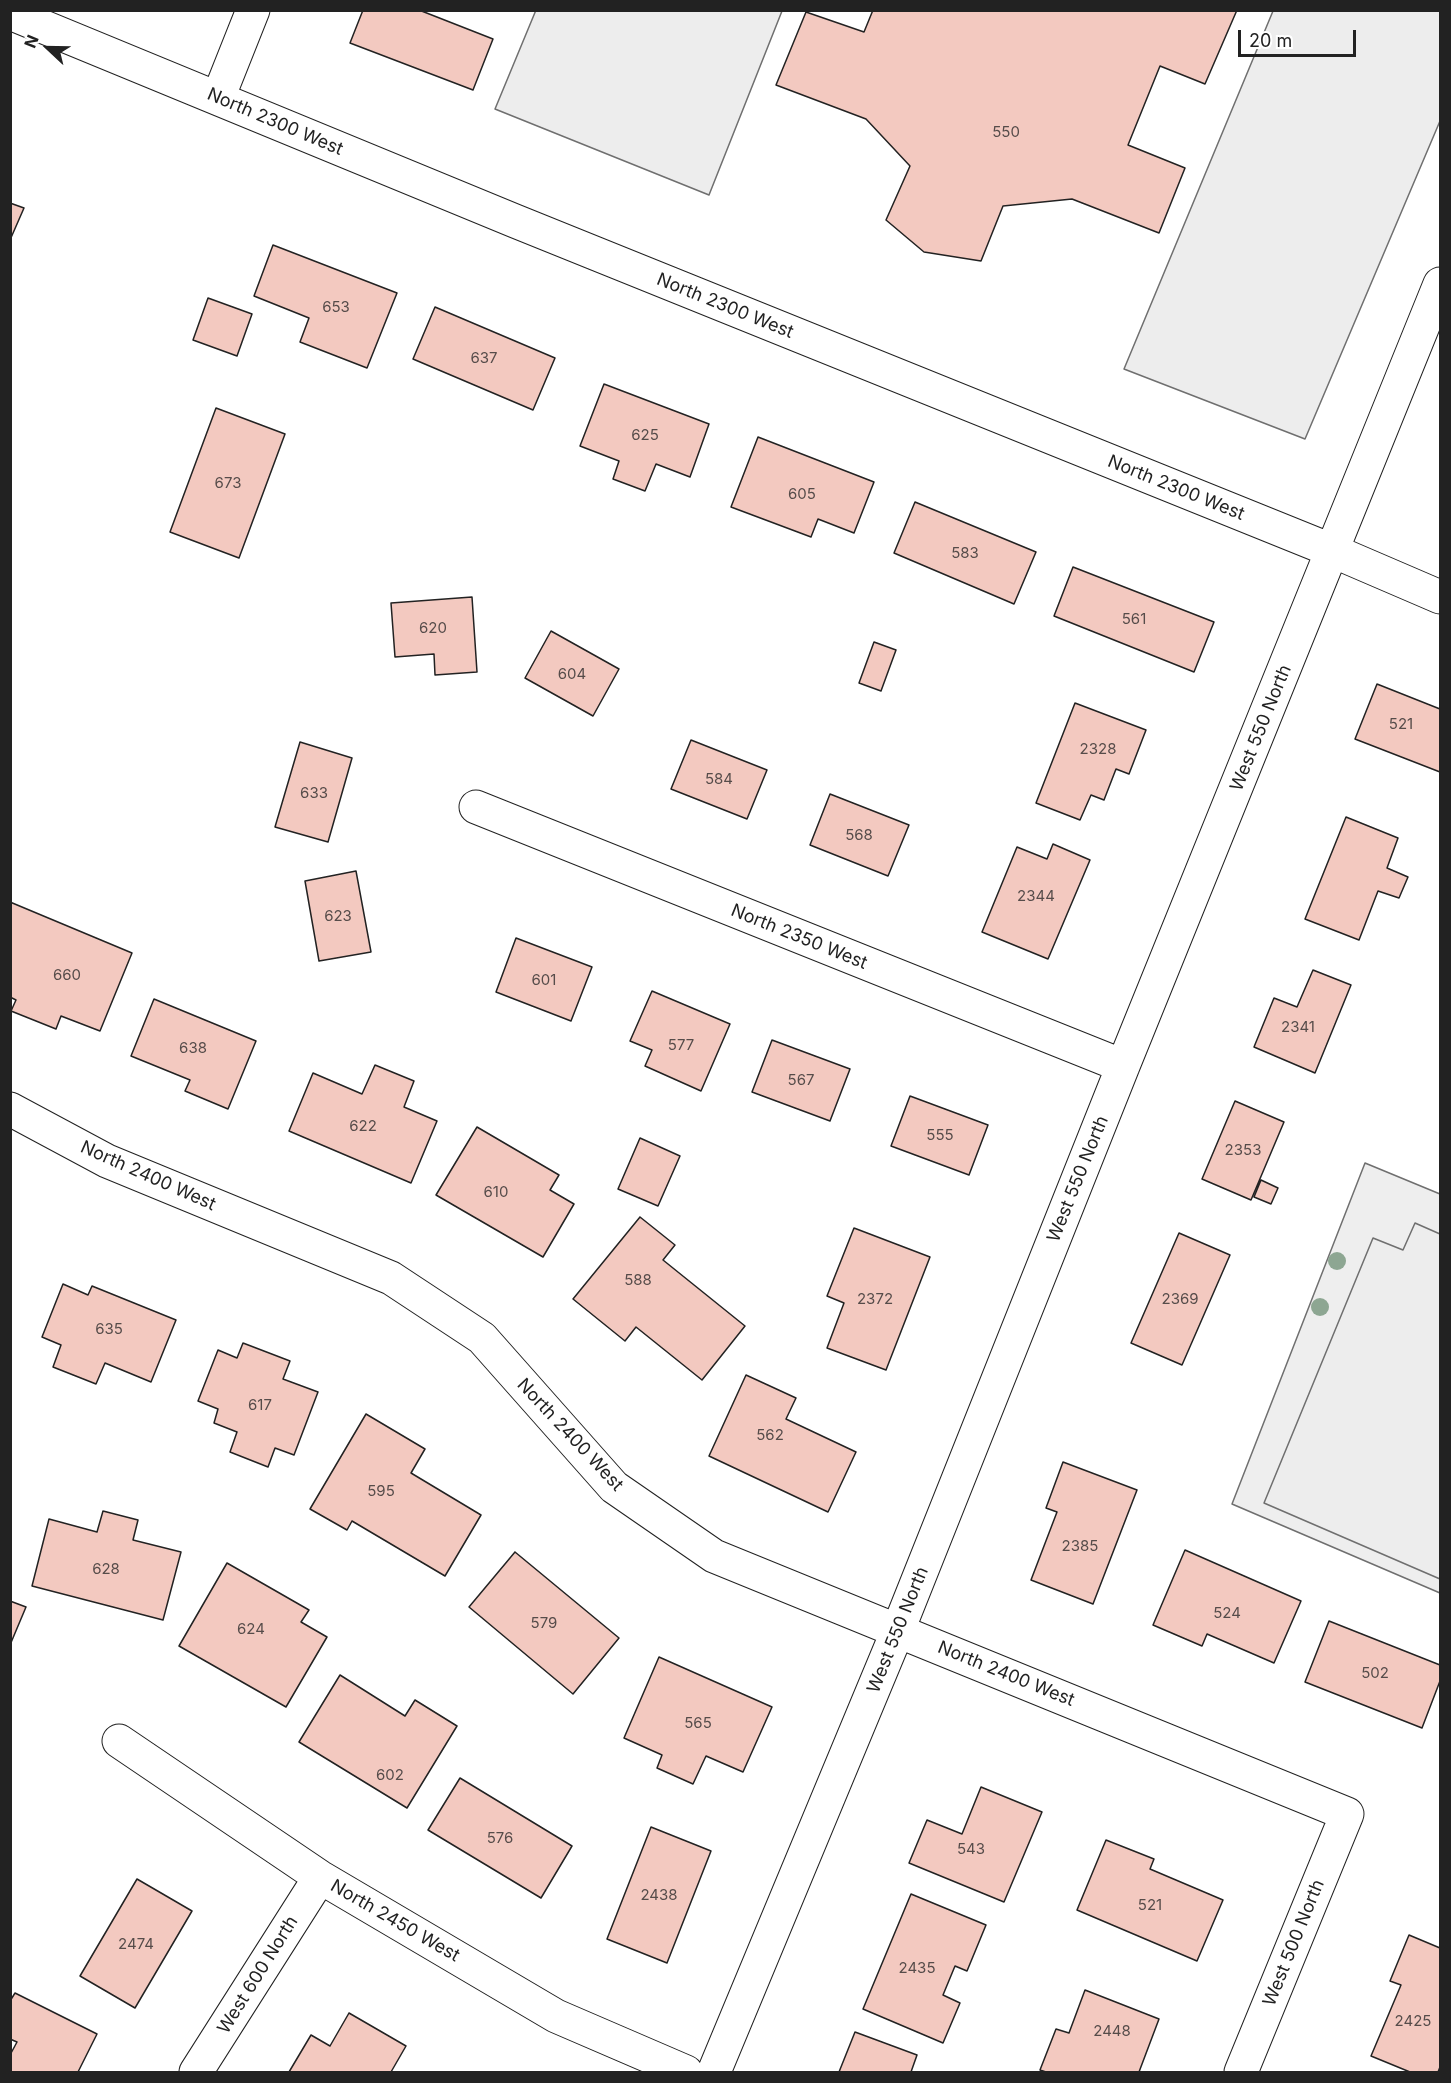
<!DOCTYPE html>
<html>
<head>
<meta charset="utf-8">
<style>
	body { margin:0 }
	#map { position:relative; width:1451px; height:2083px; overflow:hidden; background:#fff; font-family:Inter,sans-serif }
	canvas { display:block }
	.frame { position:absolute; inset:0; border:12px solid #222; pointer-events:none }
	.north { position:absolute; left:18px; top:18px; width:60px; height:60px; -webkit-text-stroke:4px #fff; paint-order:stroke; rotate:292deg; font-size:16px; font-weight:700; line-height:24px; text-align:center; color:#222 }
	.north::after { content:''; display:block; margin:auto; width:21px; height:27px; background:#222; clip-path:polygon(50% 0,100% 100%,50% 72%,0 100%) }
	.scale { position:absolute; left:1238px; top:30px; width:118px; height:27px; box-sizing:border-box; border:3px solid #222; border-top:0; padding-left:8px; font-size:18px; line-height:21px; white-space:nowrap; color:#222; -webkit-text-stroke:4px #fff; paint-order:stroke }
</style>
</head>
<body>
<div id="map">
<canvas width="1451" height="2083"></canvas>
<div class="frame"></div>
<div class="north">N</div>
<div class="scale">20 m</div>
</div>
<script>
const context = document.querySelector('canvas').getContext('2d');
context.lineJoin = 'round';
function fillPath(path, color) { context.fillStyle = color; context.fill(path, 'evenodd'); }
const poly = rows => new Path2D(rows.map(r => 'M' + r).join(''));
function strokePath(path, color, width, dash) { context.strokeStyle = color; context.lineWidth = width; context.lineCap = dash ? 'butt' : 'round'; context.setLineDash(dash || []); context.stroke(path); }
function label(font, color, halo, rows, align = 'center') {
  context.font = font + ' Inter,sans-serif'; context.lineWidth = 4.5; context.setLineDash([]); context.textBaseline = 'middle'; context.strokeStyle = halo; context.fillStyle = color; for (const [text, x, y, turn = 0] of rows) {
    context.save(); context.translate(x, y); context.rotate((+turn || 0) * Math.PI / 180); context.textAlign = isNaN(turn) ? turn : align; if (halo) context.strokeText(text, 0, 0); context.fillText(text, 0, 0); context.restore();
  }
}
const green = poly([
	[1365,1163,1440,1194,1440,1593,1232,1504,1365,1163]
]);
fillPath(green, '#eee');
strokePath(green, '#6f6f6f', 1.5);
const parking = poly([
	[536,10,782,11,709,195,495,109,536,10],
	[1273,11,1440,11,1440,121,1305,439,1124,369,1273,11],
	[1415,1223,1440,1234,1440,1579,1264,1503,1373,1238,1403,1250,1415,1223]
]);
fillPath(parking, '#ededed');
strokePath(parking, '#6f6f6f', 1.5);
const building = poly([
	[363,10,419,10,493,39,473,90,350,43,363,10],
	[873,10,1237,10,1205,84,1160,66,1128,145,1185,168,1159,233,1072,199,1003,206,981,261,924,252,886,220,910,166,866,119,776,85,806,12,864,32,873,10],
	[10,203,24,208,10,240,10,203],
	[273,245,397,293,367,368,300,342,309,318,254,296,273,245],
	[208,298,252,314,237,356,193,340,208,298],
	[435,307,555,358,533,410,413,359,435,307],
	[604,384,709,424,690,477,656,464,645,491,613,479,619,461,580,446,604,384],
	[216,408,285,434,239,558,170,532,216,408],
	[758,437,874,482,854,533,818,519,811,537,731,507,758,437],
	[915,502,1036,552,1014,604,894,553,915,502],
	[1073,567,1214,622,1194,672,1054,616,1073,567],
	[472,597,477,672,435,675,434,654,395,657,391,603,472,597],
	[551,631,619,669,593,716,525,678,551,631],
	[874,642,896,650,881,691,859,683,874,642],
	[1377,684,1440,709,1440,772,1355,739,1377,684],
	[1075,703,1146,730,1129,774,1116,769,1104,800,1091,795,1080,820,1036,803,1075,703],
	[691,740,767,770,747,819,671,789,691,740],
	[300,742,352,758,328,842,275,827,300,742],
	[830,794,909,825,888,876,810,845,830,794],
	[1346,817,1398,838,1387,868,1408,877,1399,898,1378,891,1359,940,1305,919,1346,817],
	[1053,844,1090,860,1048,959,982,932,1017,847,1047,859,1053,844],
	[356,871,371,952,319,961,305,881,356,871],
	[10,902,132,953,100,1031,61,1016,56,1029,11,1011,16,1000,10,997,10,902],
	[516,938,592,967,571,1021,496,992,516,938],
	[1313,970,1351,985,1315,1073,1254,1047,1274,998,1297,1007,1313,970],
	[652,991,730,1024,701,1091,645,1066,652,1050,630,1041,652,991],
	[154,999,256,1041,228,1109,185,1091,190,1080,131,1056,154,999],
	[772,1040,850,1069,830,1121,752,1092,772,1040],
	[375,1065,414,1081,404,1107,437,1121,411,1183,289,1131,313,1073,362,1094,375,1065],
	[910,1096,988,1125,969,1175,891,1146,910,1096],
	[1235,1101,1284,1122,1251,1200,1202,1179,1235,1101],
	[477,1127,559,1175,550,1190,574,1204,543,1257,436,1195,477,1127],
	[640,1138,680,1156,658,1206,618,1189,640,1138],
	[1261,1180,1278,1188,1271,1204,1254,1197,1261,1180],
	[640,1217,675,1245,663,1260,745,1326,702,1380,636,1327,625,1341,573,1299,640,1217],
	[854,1228,930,1257,886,1370,827,1348,844,1303,827,1296,854,1228],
	[1179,1233,1230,1255,1182,1365,1131,1343,1179,1233],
	[63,1284,88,1295,92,1286,176,1320,151,1382,105,1363,96,1384,53,1367,61,1345,42,1337,63,1284],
	[243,1343,290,1361,283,1379,318,1392,294,1455,275,1448,268,1467,230,1452,237,1432,214,1423,218,1409,198,1401,218,1350,237,1358,243,1343],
	[746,1375,796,1398,786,1419,856,1452,828,1512,709,1456,746,1375],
	[366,1414,425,1449,411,1473,481,1515,445,1576,352,1521,347,1530,310,1509,366,1414],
	[1063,1462,1137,1490,1093,1604,1031,1580,1057,1512,1046,1508,1063,1462],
	[103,1511,138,1520,133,1540,181,1552,163,1620,32,1586,49,1519,97,1532,103,1511],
	[1185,1550,1301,1601,1274,1663,1207,1634,1202,1646,1153,1625,1185,1550],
	[515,1552,619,1638,573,1694,469,1607,515,1552],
	[227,1563,309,1610,301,1622,327,1637,286,1707,179,1646,227,1563],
	[10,1601,26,1607,10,1645,10,1601],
	[1329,1621,1440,1665,1440,1681,1422,1728,1305,1682,1329,1621],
	[659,1657,772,1707,743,1772,706,1756,693,1784,657,1768,662,1755,624,1738,659,1657],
	[340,1675,405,1716,415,1700,457,1726,407,1808,299,1742,340,1675],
	[460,1778,572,1846,541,1898,428,1830,460,1778],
	[981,1787,1042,1812,1004,1902,909,1863,927,1820,962,1834,981,1787],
	[651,1827,711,1851,667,1963,607,1939,651,1827],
	[1106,1840,1154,1859,1150,1869,1223,1900,1197,1961,1077,1910,1106,1840],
	[137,1879,192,1911,135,2008,80,1976,137,1879],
	[911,1894,986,1925,967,1971,955,1966,943,1995,960,2003,943,2043,863,2009,911,1894],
	[1409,1935,1440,1948,1440,2067,1438,2072,1410,2072,1371,2056,1401,1985,1390,1981,1409,1935],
	[1085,1990,1159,2019,1139,2072,1046,2072,1040,2070,1056,2029,1069,2033,1085,1990],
	[15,1993,97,2034,78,2072,10,2072,10,2055,17,2042,10,2039,10,2001,15,1993],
	[349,2013,406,2046,391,2072,289,2072,311,2035,330,2046,349,2013],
	[855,2032,917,2055,911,2072,839,2072,855,2032]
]);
fillPath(building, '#f3c9c0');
strokePath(building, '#222', 1.5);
const minor = poly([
	[10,13,515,221,1333,551,1440,597],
	[218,98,253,10],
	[476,807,1123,1066],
	[10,1109,107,1161,391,1278,482,1338,614,1487,714,1556,1347,1814,1241,2072],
	[119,1741,320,1877,556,2016,686,2072],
	[196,2072,320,1877],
	[714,2072,898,1630,1123,1066,1440,284]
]);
strokePath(minor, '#222', 35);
strokePath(minor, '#fff', 33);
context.fillStyle = '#8da692';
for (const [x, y] of [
	[1337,1261],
	[1320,1307]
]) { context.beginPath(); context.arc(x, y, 9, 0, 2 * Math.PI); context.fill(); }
label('15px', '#564c4a', null, [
	["550",1006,132],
	["653",336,307],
	["637",484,358],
	["625",645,435],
	["673",228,483],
	["605",802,494],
	["583",965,553],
	["561",1134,619],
	["620",433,628],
	["604",572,674],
	["521",1401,724],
	["2328",1098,749],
	["584",719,779],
	["633",314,793],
	["568",859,835],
	["2344",1036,896],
	["623",338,916],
	["660",67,975],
	["601",544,980],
	["2341",1298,1027],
	["577",681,1045],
	["638",193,1048],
	["567",801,1080],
	["622",363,1126],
	["555",940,1135],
	["2353",1243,1150],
	["610",496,1192],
	["588",638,1280],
	["2372",875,1299],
	["2369",1180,1299],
	["635",109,1329],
	["617",260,1405],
	["562",770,1435],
	["595",381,1491],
	["2385",1080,1546],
	["628",106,1569],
	["524",1227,1613],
	["579",544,1623],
	["624",251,1629],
	["502",1375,1673],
	["565",698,1723],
	["602",390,1775],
	["576",500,1838],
	["543",971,1849],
	["2438",659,1895],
	["521",1150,1905],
	["2474",136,1944],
	["2435",917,1968],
	["2425",1413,2021],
	["2448",1112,2031]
]);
label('18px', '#222', '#fff', [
	["North 2300 West",275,122,23],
	["North 2300 West",725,306,22],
	["North 2300 West",1176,488,22],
	["West 550 North",1261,728,-68],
	["North 2350 West",799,937,22],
	["North 2400 West",148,1176,24],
	["West 550 North",1078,1179,-68],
	["North 2400 West",570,1435,47],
	["West 550 North",898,1630,-68],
	["North 2400 West",1006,1674,22],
	["North 2450 West",395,1921,30],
	["West 500 North",1294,1943,-68],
	["West 600 North",258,1975,-58]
]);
</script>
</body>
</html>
